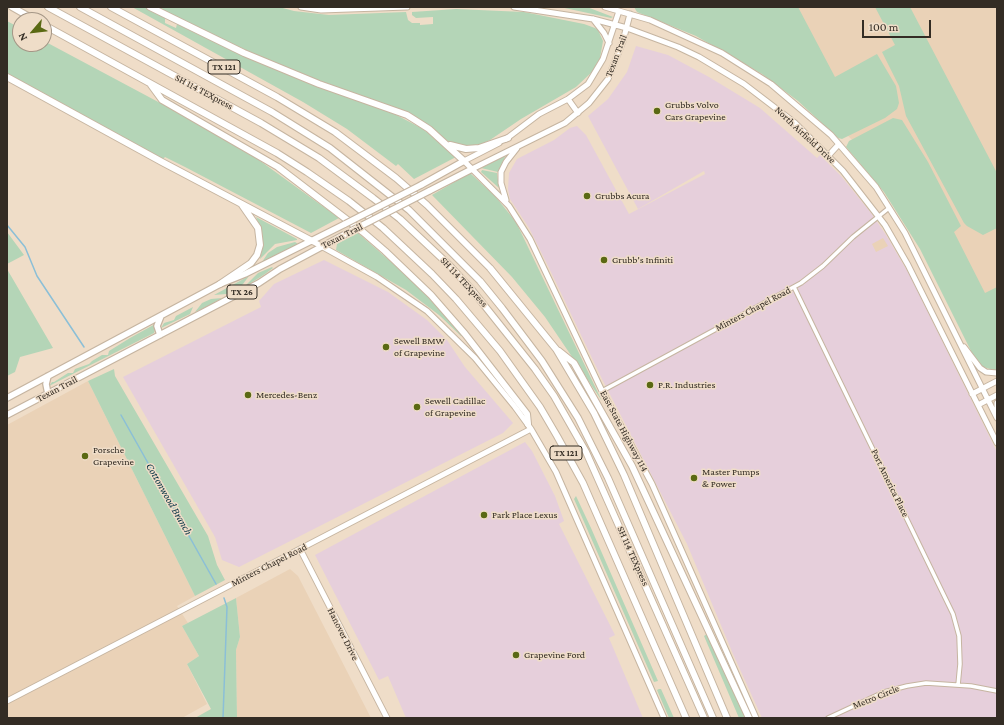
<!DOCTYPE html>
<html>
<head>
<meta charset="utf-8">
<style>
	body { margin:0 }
	#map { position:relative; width:1004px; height:725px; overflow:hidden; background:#efddc8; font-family:"Crimson Pro",serif }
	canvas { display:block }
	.frame { position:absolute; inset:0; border:8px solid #332c24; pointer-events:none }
	.north { position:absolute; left:12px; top:12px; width:40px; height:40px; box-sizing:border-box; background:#efddc8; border:1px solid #a49686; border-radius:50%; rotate:242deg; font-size:11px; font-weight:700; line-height:16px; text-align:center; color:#332c24 }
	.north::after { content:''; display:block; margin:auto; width:14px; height:18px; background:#5a6913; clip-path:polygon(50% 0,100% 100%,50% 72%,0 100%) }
	.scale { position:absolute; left:862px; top:20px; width:69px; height:18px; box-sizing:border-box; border:2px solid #332c24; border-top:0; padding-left:5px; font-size:12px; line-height:14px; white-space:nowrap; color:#332c24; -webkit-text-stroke:3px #efddc8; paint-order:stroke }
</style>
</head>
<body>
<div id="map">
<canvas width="1004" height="725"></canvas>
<div class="frame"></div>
<div class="north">N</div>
<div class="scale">100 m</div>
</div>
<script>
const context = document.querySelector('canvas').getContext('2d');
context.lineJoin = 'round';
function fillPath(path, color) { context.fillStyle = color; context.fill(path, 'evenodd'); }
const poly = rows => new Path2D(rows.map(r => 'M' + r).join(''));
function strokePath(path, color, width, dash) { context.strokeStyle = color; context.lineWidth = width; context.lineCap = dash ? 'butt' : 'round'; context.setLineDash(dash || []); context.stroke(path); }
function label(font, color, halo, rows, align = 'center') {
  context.font = font + ' "Crimson Pro",serif'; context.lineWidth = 3; context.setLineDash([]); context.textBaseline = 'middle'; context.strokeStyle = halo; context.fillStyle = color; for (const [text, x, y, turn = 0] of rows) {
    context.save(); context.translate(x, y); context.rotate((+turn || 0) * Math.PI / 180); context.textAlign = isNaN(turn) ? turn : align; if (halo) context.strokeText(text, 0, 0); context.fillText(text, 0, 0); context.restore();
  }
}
fillPath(poly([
	[636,46,668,55,709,77,760,108,817,158,820,155,841,176,871,213,886,235,909,274,997,452,997,718,762,718,733,654,687,544,602,379,549,268,529,228,510,199,508,189,509,173,517,159,554,140,570,128,577,126,586,135,629,214,705,174,704,171,638,209,588,116,608,99,627,72],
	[324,260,388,292,427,320,447,340,465,367,513,423,503,433,239,567,222,560,215,537,123,377,261,307,259,301,274,284],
	[525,442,532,451,555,496,564,521,559,524,615,635,609,638,643,718,406,718,388,676,379,680,315,555]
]), '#e6cfdb');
fillPath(poly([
	[652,7,997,7,997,360,865,152,809,99],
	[883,238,888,246,876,252,872,244],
	[88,381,195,596,177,606,188,623,182,626,199,656,187,664,207,704,182,718,7,718,7,425],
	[290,569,298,576,371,718,237,718,236,650,240,637,236,598]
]), '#ead2b7');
fillPath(poly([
	[132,7,145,7,165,18,165,23,176,28,177,24,241,55,385,109,423,129,456,157,414,179,398,164,396,166,347,129,303,102],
	[157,7,279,7,294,11,329,15,406,12,408,20,412,23,420,23,420,25,433,24,433,17,416,18,412,15,412,12,456,9,524,12,584,24,595,28,598,30,603,41,600,58,593,71,576,87,521,119,490,140,482,144,465,146,455,145,446,140,409,114,289,69,199,29],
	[560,7,587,7,613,17,611,18],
	[634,7,798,7,835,77,877,54,896,86,899,103,897,109,885,118,842,139,838,138,798,101,762,74,696,36,637,12],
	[875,7,910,7,997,173,997,228,983,235,967,226,964,223,906,116,899,86,882,52,895,45],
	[7,21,20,28,20,44,44,44,44,41,207,128,252,155,339,218,311,233,185,167,165,157,162,160,7,75],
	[893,118,902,120,928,162,961,226,954,232,985,293,997,287,997,371,983,367,975,359,920,249,884,192,846,147,849,141],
	[506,155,498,172,481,168],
	[482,170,497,173,499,188,481,172],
	[470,173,495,196,516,222,602,401,545,317,512,277,432,195],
	[256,217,297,239,297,240,275,244,260,259,263,245,262,232],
	[7,232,24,255,7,264],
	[358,233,414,282,463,335,461,336,439,315,406,290,336,250,337,244],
	[295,242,298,244,262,262,268,253,277,247],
	[272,267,273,268,265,274,243,288,258,273],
	[7,269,53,348,20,357,15,372,7,376],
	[249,276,243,284,235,290,226,294,214,295],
	[222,298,210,305,195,312,202,303,211,299],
	[193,307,190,314,161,328,164,323,174,320,176,316],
	[157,323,154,333,49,386,52,382,54,382,68,373,73,373,75,369,89,364,92,361,102,355,108,355,109,351,130,338],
	[114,369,115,376,208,536,217,565,225,580,195,596,88,381],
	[576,496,591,528,658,681,654,682,574,499],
	[236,598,240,637,236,650,237,718,195,718,211,709,187,664,199,656,182,626],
	[707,634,747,718,739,718,704,636],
	[659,689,661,689,674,718,669,718,657,690]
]), '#b4d5b7');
strokePath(poly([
	[7,225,25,247,37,276,84,347],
	[121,415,216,584],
	[223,718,227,607,224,598]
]), '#8bbfd7', 1.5);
const street = poly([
	[794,287,953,614,959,636,960,664,958,685],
	[602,391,801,283,823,266,853,237,889,208],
	[828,718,884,692,907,686,926,683,971,686,997,691]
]);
const secondary = poly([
	[301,7,321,10,407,7],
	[514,7,593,19,627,28,678,47,699,57,744,84,795,123,843,171,885,225,908,265,997,443],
	[605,7,650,20,722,53,771,84,831,135,876,187,905,233,997,418],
	[593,19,604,33,609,43],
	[568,99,578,113],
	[506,139,539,114,568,99,588,84,603,59,619,11],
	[499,143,464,161,509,206,530,239,602,391,652,484,756,718],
	[828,156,839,144],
	[472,169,565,123,589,103,608,79,623,41,630,14],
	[506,200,501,183,501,172,506,162,517,148],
	[312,241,377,277,427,311,475,358,515,407,531,429,556,472,664,718],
	[964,347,980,368,986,372,997,373],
	[972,394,997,381],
	[997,403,997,412],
	[978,405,997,395],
	[300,549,387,718],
	[7,701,531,429]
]);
const primary = poly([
	[421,185,464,161],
	[429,191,472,169],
	[160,335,157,326,161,316],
	[48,394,46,384,48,376],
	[7,398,220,284,245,274,345,224],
	[7,415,259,283,280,269,353,230]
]);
const highway = poly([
	[12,7,35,20],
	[48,7,261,123,319,158,373,198,400,219,449,265,472,290,535,369,554,396,586,452,704,718],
	[80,7,272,112,330,148,409,210,480,281,502,308,542,361,578,418,608,478,713,718],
	[111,7,277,97,335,132,396,178,427,205,490,268,556,349,594,413,624,475,727,718],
	[150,7,244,53,319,84,407,115,429,129,464,161],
	[44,25,277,153,307,172,349,201,383,228,432,274,456,299,500,351,540,407,557,436,583,483,686,718],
	[7,77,162,162,312,241],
	[151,85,162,100,278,167,363,232,385,251,431,295,465,334,527,414,528,424],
	[450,145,466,149,479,148,508,138],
	[220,284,251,263,257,255,260,245,258,228,242,205],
	[559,351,574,363,632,466,749,718]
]);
strokePath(street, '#c6b5a1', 5.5);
strokePath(secondary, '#c6b5a1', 7);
strokePath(primary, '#c6b5a1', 8);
strokePath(highway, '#c6b5a1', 8);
strokePath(street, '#fff', 3.5);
strokePath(secondary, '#fff', 5);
strokePath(primary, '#fff', 5.5);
strokePath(highway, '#fff', 6);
const primaryBridge = poly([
	[345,224,421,185],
	[353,230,429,191]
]);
strokePath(primaryBridge, '#c6b5a1', 8, []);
strokePath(primaryBridge, '#fff', 5.5);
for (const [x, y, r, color] of [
	[657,111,4,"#5a6913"],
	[587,196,4,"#5a6913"],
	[604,260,4,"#5a6913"],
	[386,347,4,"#5a6913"],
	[650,385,4,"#5a6913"],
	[248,395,4,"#5a6913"],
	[417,407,4,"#5a6913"],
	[85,456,4,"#5a6913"],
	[694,478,4,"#5a6913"],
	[484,515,4,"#5a6913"],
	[516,655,4,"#5a6913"]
]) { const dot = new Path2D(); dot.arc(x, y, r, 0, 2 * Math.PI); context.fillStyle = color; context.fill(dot); strokePath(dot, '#efddc8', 1.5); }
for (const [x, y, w] of [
	[224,67,32],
	[242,292,30],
	[566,453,32]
]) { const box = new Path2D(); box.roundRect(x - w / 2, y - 7, w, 14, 3); context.fillStyle = '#efddc8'; context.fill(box); strokePath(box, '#332c24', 1); }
label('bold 9px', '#332c24', null, [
	["TX 121",224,67],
	["TX 26",242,292],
	["TX 121",566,453]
]);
label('10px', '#332c24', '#efddc8', [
	["Texan Trail",616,56,-69],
	["SH 114 TEXpress",204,92,28],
	["North Airfield Drive",805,135,43],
	["Texan Trail",342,236,-27],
	["SH 114 TEXpress",464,282,47],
	["Minters Chapel Road",753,309,-28],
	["Texan Trail",57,389,-28],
	["East State Highway 114",624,431,62],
	["Port America Place",890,483,64],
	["SH 114 TEXpress",633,556,66],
	["Minters Chapel Road",269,565,-27],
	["Hanover Drive",343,634,63],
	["Metro Circle",876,697,-22]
]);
label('10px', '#332c24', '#efddc8', [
	["Grubbs Volvo",665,105],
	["Cars Grapevine",665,117],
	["Grubbs Acura",595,196],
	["Grubb's Infiniti",612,260],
	["Sewell BMW",394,341],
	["of Grapevine",394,353],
	["P.R. Industries",658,385],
	["Mercedes-Benz",256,395],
	["Sewell Cadillac",425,401],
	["of Grapevine",425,413],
	["Porsche",93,450],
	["Grapevine",93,462],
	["Master Pumps",702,472],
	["& Power",702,484],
	["Park Place Lexus",492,515],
	["Grapevine Ford",524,655]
], 'left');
label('italic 11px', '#003041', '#efddc8', [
	["Cottonwood Branch",169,499,60]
]);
</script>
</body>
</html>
